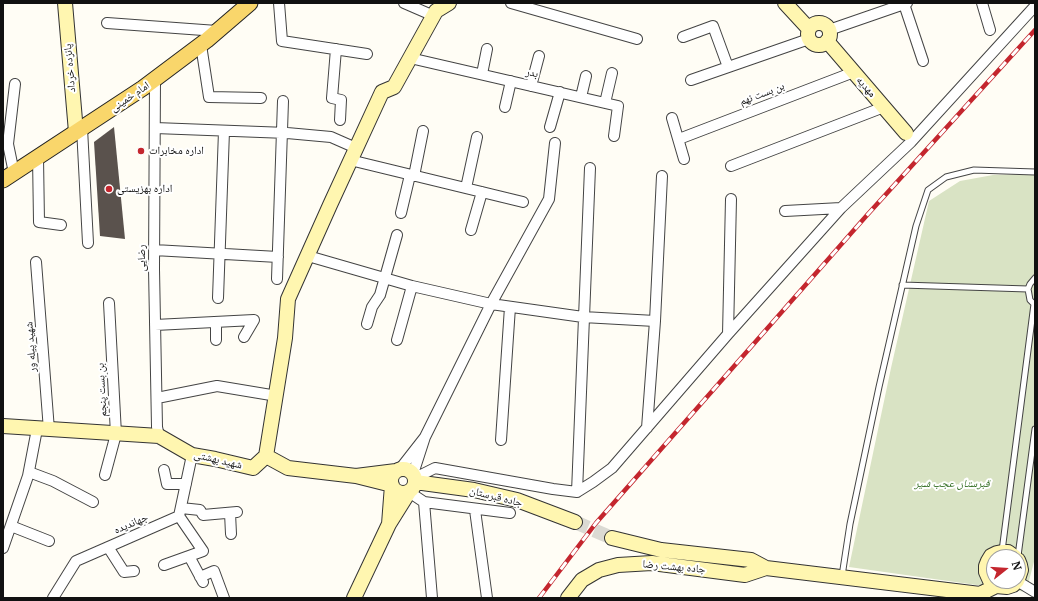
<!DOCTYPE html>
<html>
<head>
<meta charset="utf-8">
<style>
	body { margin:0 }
	#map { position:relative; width:1038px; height:601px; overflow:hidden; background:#fffdf5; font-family:Merriweather,serif }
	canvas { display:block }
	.frame { position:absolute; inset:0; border:4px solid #111; pointer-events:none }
	.north { position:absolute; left:986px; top:549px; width:40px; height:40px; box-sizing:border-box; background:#fff; border:1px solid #a0a0a0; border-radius:50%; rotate:73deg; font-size:11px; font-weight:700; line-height:16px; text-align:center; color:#111 }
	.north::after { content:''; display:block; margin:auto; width:14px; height:18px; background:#c4262e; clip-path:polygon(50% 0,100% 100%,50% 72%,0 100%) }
</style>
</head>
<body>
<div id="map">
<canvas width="1038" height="601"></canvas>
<div class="frame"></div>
<div class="north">N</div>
</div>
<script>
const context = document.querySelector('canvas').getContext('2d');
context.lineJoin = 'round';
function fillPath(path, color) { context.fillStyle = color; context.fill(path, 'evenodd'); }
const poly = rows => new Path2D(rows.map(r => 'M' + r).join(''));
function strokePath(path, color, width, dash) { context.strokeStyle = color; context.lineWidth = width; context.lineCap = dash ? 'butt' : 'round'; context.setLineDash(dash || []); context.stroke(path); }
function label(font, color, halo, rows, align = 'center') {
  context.font = font + ' Merriweather,"Noto Naskh Arabic",serif'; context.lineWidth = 4; context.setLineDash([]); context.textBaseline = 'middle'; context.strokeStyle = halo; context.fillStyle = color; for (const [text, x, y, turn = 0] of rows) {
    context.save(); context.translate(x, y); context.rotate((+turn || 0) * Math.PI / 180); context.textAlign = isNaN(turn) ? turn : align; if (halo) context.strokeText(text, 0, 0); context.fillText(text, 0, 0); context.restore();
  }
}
fillPath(poly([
	[1035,174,1035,558,1026,592,849,567,891,368,929,201,960,181,993,175],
	[994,557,1018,557,1018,581,994,581]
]), '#d9e3c4');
fillPath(poly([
	[114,127,125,239,100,236,94,142]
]), '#5a524d');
strokePath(poly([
	[575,522,612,538]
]), '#dbdad3', 14, [14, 7]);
const lane = poly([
	[1035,278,1030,284,1028,289,1030,300,1035,305],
	[902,285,1028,289],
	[1002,551,1034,304],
	[1018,556,1035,429],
	[842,576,850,524,879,387,916,226,928,190,946,177,974,170,1035,172]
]);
const street = poly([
	[279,3,282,41,367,54],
	[404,3,434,16],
	[511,3,637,39],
	[982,3,990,30],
	[904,4,923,61],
	[107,23,217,31],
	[829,30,907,3],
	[683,37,713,26,728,67],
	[201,45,209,97,261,98],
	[336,49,332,98,341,100,340,120],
	[410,58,618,106,614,136],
	[482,74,487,49],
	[155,80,154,269,157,427,159,436],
	[691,80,809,39],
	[531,86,539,56],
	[581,97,586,76],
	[605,103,612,73],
	[505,107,511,81],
	[672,118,684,159],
	[550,127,560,92],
	[82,128,88,243],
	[155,128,287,133,331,137,356,148],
	[679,139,854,72],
	[38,157,39,222,61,225],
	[350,160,523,202],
	[731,166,884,107],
	[14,173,8,144,15,84],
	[414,176,423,131],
	[466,188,477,137],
	[785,211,841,208],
	[401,213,410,175],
	[471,230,482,192],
	[154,250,278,257],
	[308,256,412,286,491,304,583,317,655,321],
	[36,262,49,430],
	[277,279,283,101],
	[218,298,224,131],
	[216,322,216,340],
	[367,324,372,307,380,295,397,235],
	[155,325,254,320,244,337],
	[728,334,731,199],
	[397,340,412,286],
	[157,398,217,386,277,396],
	[647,428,655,321,662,176],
	[425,437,491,304,549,199,555,143],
	[501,440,510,307],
	[400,469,425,437,413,474],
	[164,470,167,484,186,484],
	[29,472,53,481,93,502],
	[105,475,116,434,109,303],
	[415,478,435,468,553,489,577,492,593,482,612,468,728,334,841,208,911,142,1035,6],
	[409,492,424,502,510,513],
	[577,492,590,168],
	[424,502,432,598],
	[181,508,200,510,203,515,237,512],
	[475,510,487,598],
	[230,513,231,534],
	[11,526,49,541],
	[108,547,124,572,134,571],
	[3,548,28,476,37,429],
	[189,556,203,582],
	[164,565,203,551,179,516],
	[200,577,214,571,224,598],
	[1017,581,1035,592],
	[53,598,76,561,179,516,192,455]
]);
const secondary = poly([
	[65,3,76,132],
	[785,3,809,29],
	'808 34a11 11 0 1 1 22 0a11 11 0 1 1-22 0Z',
	[827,41,906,133],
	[3,426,159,436,192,455,215,459,253,468,266,456,288,468,356,476],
	[266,456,285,338,288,299,330,205,382,92,394,87,436,11,449,3],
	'391 481a12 12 0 1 1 24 0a12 12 0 1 1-24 0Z',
	[396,471,356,476,392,485,389,524,409,492],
	[415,482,474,490,517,500,575,522],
	[612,538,661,550,751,560,766,568,980,594,996,586],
	[1015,557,1008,552,1002,552,997,553,991,556,988,561,986,566,986,572,991,583,996,586,1007,587,1013,585,1017,581],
	[1018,560,1020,565,1021,570,1018,579],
	[354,598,389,524],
	[568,598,582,580,599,570,618,565,652,563,745,575,766,568]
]);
const primary = poly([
	[3,180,143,88,207,40,250,3]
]);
strokePath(lane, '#444', 7);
strokePath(street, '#444', 12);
strokePath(secondary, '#333', 16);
strokePath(primary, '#222', 17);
strokePath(lane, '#fff', 5);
strokePath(street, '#fff', 10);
strokePath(secondary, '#fff6b0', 14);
strokePath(primary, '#f9d66b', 15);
const rail = poly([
	[539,598,596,523,868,214,1035,30]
]);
strokePath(rail, '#c4262e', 4.5);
strokePath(rail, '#fff', 3, [9]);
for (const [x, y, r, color] of [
	[141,151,4,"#c4262e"],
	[109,189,4,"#c4262e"]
]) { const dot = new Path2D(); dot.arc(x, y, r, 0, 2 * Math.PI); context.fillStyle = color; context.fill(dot); strokePath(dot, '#fff', 1.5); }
label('11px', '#111', '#fff', [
	["پانزده خرداد",70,68,-95],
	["بدر",532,73,13],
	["مهدیه",866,87,49],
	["بن بست نهم",762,94,-21],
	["امام خمینی",130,97,-34],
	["رضایی",142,258,-90],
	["شهید پیله ور",31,347,-94],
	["بن بست پنجم",102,390,-93],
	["شهید بهشتی",218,460,13],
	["جاده قبرستان",496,497,14],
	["جهاندیده",131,524,-23],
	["جاده بهشت رضا",674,567,5]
]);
label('11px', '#111', '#fff', [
	["اداره مخابرات",149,151],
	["اداره بهزیستی",117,189]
], 'left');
label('italic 11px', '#2f6b1f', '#fff', [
	["قبرستان عجب شیر",952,484]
]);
</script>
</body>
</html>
